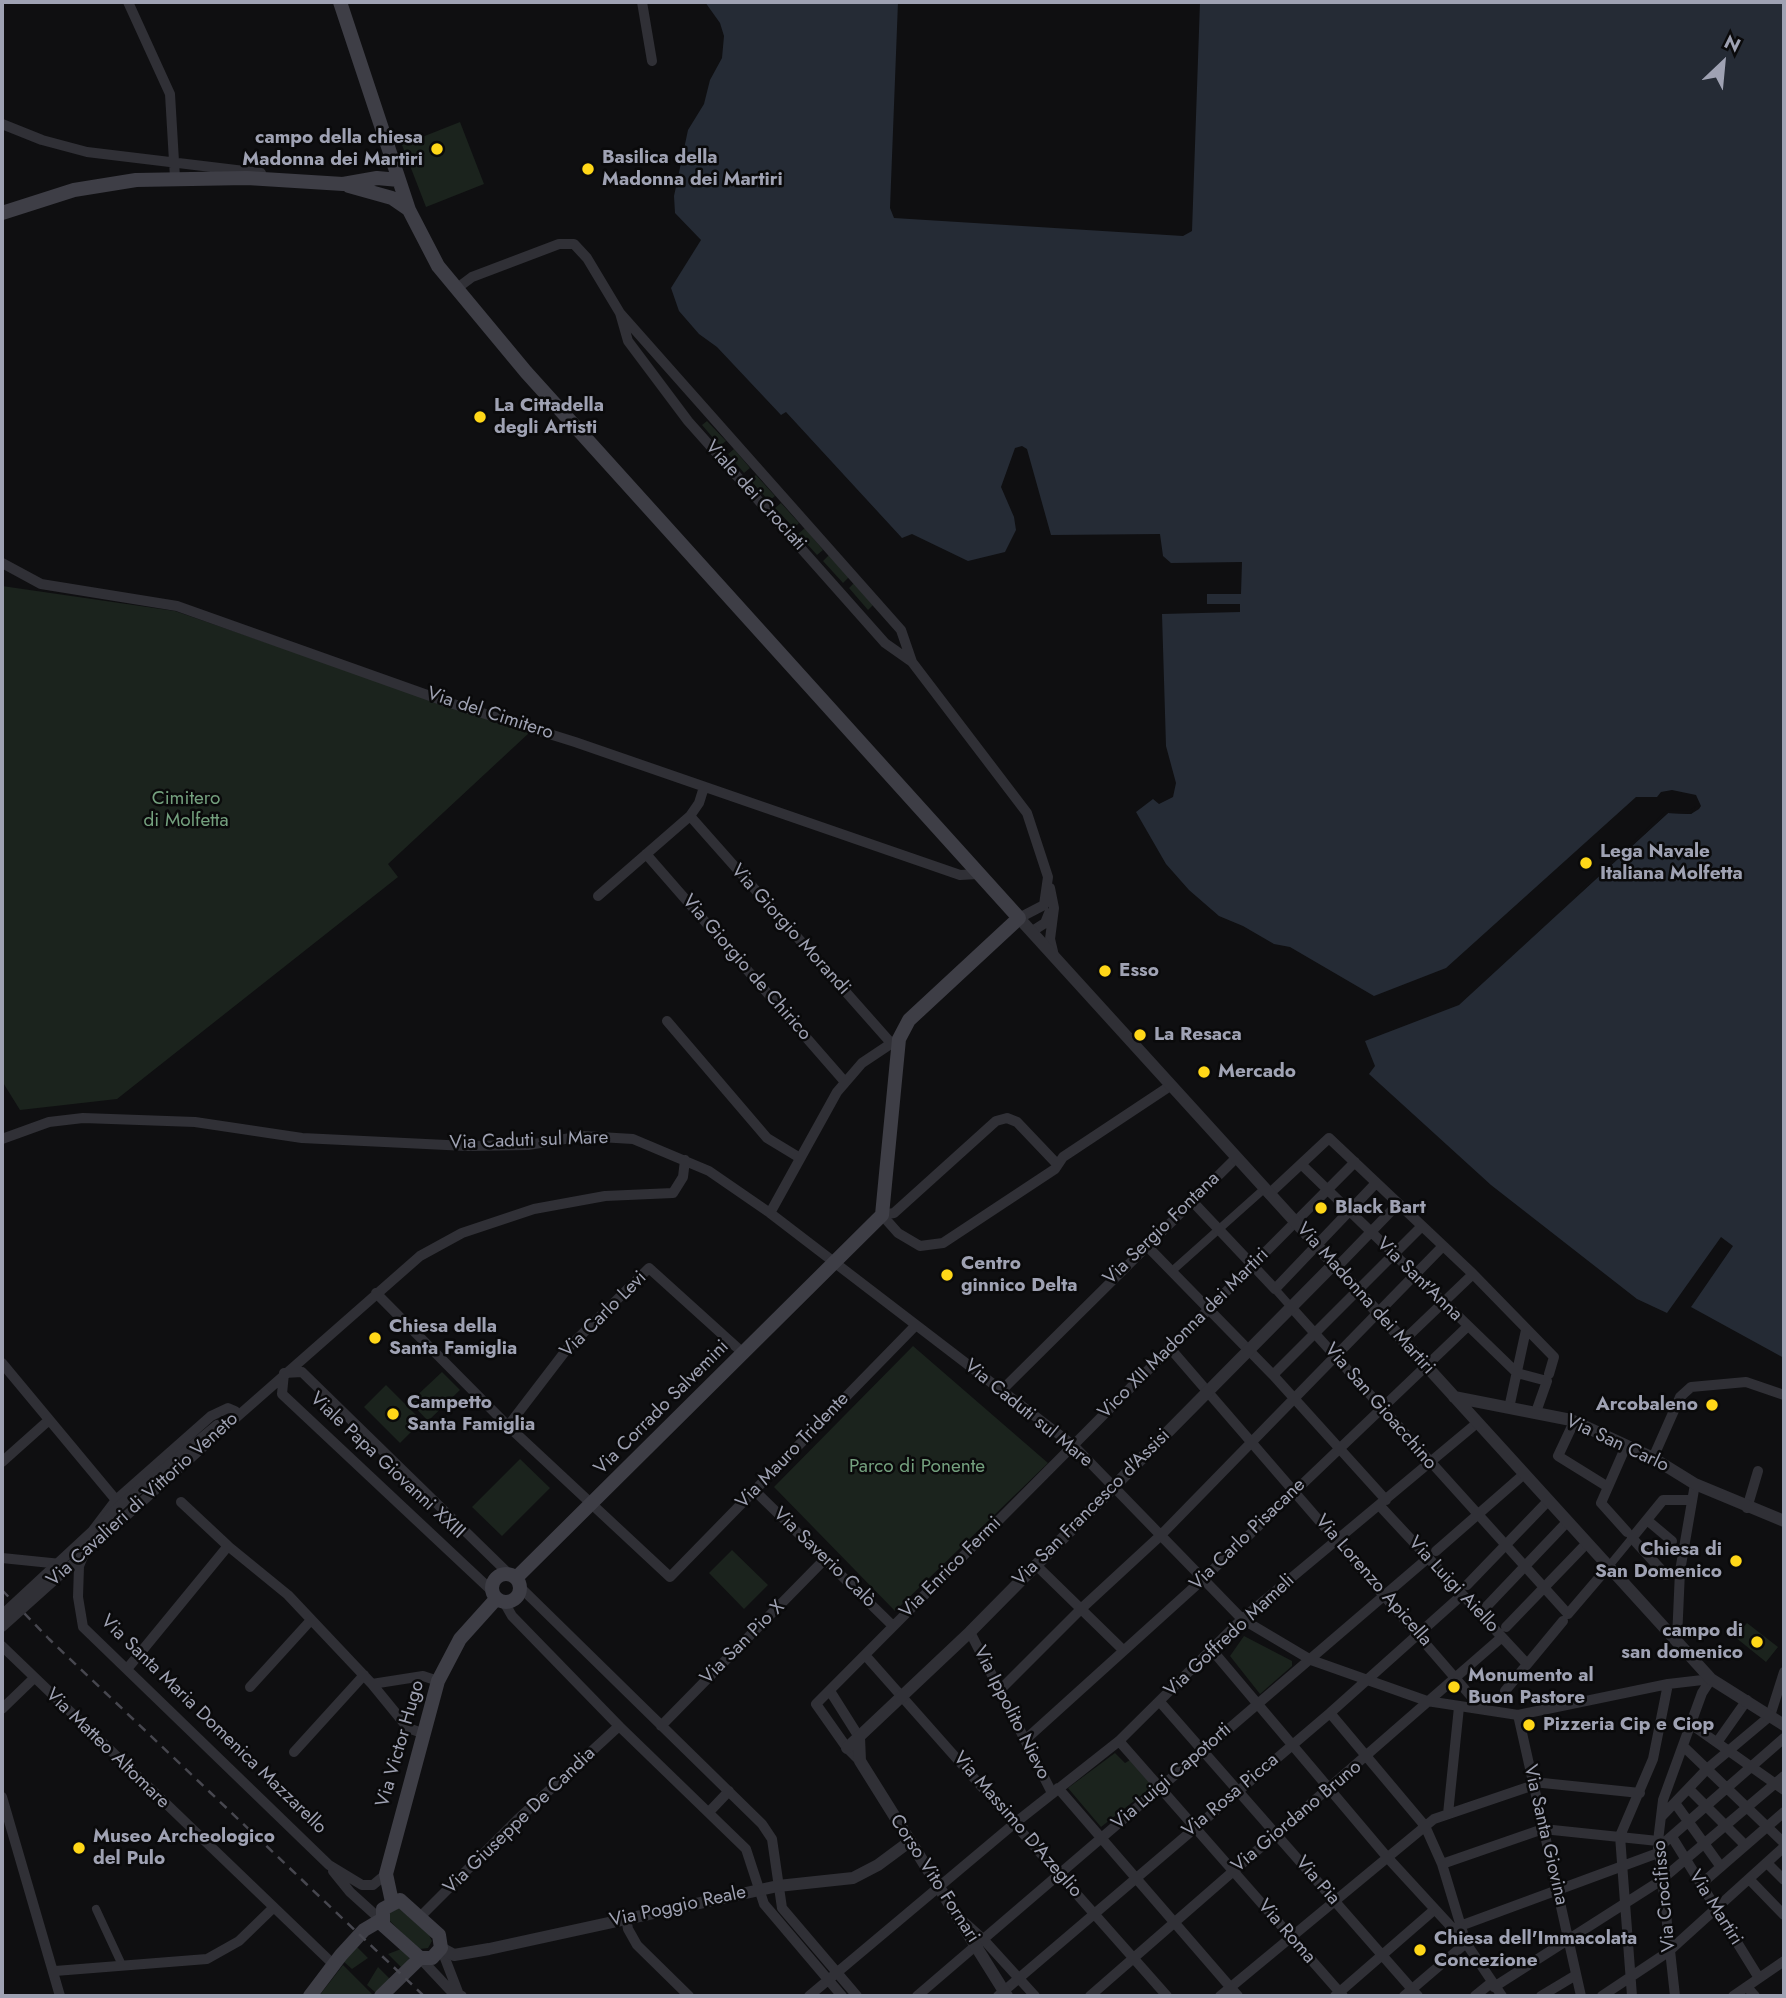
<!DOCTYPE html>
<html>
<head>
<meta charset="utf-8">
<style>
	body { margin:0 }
	#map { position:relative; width:1786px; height:1998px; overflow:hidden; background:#0f0f11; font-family:Jost,sans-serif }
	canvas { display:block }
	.frame { position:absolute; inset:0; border:4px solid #9fa2b3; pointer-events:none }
	.north { position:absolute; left:1688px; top:28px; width:70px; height:70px; -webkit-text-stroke:5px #0a0a0b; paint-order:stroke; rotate:26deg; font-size:19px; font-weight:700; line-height:28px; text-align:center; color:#9fa2b3 }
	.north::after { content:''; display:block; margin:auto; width:24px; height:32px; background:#9fa2b3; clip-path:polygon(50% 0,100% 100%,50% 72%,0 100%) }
</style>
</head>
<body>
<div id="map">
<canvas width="1786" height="1998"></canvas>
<div class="frame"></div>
<div class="north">N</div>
</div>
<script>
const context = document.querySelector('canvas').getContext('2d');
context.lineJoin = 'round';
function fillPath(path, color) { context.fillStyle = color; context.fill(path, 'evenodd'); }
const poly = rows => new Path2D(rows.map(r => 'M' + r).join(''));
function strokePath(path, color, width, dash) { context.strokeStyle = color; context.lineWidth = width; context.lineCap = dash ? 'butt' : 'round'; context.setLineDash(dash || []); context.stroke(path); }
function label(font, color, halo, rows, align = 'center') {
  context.font = font + ' Jost,sans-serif'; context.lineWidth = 5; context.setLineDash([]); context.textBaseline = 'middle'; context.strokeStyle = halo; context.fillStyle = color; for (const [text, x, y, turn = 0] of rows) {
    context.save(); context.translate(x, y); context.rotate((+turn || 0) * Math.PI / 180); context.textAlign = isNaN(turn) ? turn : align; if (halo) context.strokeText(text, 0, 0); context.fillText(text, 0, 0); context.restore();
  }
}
fillPath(poly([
	[460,122,484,184,426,207,402,145],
	[707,421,726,441,720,446,702,425],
	[734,449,750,468,744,473,728,454],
	[756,475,775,496,769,501,750,480],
	[781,503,799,523,794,528,775,508],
	[805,528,823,550,817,555,798,534],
	[829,555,849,577,843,583,823,561],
	[854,583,873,605,868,610,849,588],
	[2,586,175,611,529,733,388,864,398,877,117,1099,20,1110,2,1081],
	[913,1346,1048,1463,895,1611,774,1487],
	[442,1372,460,1390,428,1421,410,1402],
	[386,1385,422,1421,400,1443,364,1407],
	[520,1459,550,1488,502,1536,472,1507],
	[732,1550,768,1585,744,1609,709,1573],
	[1747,1623,1778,1647,1766,1662,1735,1637],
	[1244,1636,1292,1661,1292,1666,1260,1694,1230,1656],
	[1115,1753,1125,1763,1130,1760,1153,1786,1101,1827,1068,1788],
	[399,1908,429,1935,432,1941,428,1948,420,1949,413,1944,390,1921,390,1913],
	[355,1945,368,1958,352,1969,343,1961],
	[401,1949,410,1957,403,1969,388,1954],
	[343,1965,372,1994,319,1996],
	[378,1967,392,1981,376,1993,367,1985]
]), '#1b231d');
fillPath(poly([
	[705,2,898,2,890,208,894,218,1183,236,1192,231,1200,2,1784,2,1784,1358,1691,1307,1733,1246,1721,1237,1667,1313,1637,1299,1491,1185,1369,1074,1375,1066,1365,1041,1459,1005,1668,813,1691,814,1699,809,1701,806,1696,795,1672,790,1661,792,1657,797,1636,797,1446,968,1374,996,1290,947,1274,944,1243,926,1219,916,1189,890,1166,864,1136,812,1153,799,1159,804,1173,797,1176,783,1166,746,1162,614,1240,612,1240,604,1207,604,1207,594,1241,594,1242,562,1171,563,1163,556,1160,534,1051,535,1027,449,1022,446,1015,448,1001,487,1014,517,1016,530,1005,552,968,561,912,534,902,538,786,412,781,415,717,347,699,334,679,311,671,288,701,240,675,213,674,196,688,130,704,104,710,80,722,58,724,36,720,23]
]), '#252b35');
fillPath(poly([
	[1696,806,1691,814,1668,813,1577,896,1575,894,1666,811,1690,810]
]), '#0f0f11');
strokePath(poly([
	[1172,1271,1264,1189],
	[1275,1289,1291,1307],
	[1609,1566,1632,1538],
	[96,1909,122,1965]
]), '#303036', 8);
strokePath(poly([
	[128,2,170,94,175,178],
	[642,2,652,61],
	[2,124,42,140,87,152,261,173],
	[456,289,472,277,559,244,574,244,587,258,620,313,901,630,912,662],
	[620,313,628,341,688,421,885,643,912,662,1027,813,1048,877,1044,905,1019,918],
	[2,563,41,584,177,606,447,702,575,742,960,875,978,874],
	[690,816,891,1043],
	[646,854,845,1082],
	[1050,888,1054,908,1050,939,1054,956],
	[598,896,690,816,699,803,704,787],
	[1031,932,1045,923,1049,913],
	[667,1021,767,1138,800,1158],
	[2,1139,49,1122,83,1118,195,1122,302,1138,467,1146,528,1145,583,1136,633,1139,709,1171,770,1213,1074,1446,1242,1619,1311,1660,1427,1701,1518,1715,1668,1684,1711,1679],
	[1301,1164,1517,1373,1547,1381,1536,1412],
	[1269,1194,1329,1138,1473,1274,1554,1357,1549,1374],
	[1192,1201,1275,1289,1376,1183],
	[770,1213,837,1092,862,1063,895,1041],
	[882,1215,898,1233,920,1246,943,1243,1055,1169,1063,1157,1170,1086],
	[882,1215,894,1213,996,1121,1007,1118,1017,1122,1056,1163],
	[1145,1244,1273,1375,1386,1500],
	[1336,1268,1398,1204],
	[376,1293,508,1426,670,1577,916,1325],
	[1291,1307,1568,1614,1609,1566],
	[1403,1341,1473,1274],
	[1169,1347,1482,1709],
	[2,1363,116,1500,94,1529,79,1566,78,1597,83,1627,329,1865,362,1885,373,1885,386,1874],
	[284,1373,302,1372,509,1574],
	[284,1373,282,1394,492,1591],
	[1273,1375,1422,1226],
	[1001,1391,1236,1158],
	[1509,1408,1526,1330],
	[1574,1422,1558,1456,1608,1487],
	[508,1426,567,1349,649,1268,743,1353],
	[222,1430,420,1256,462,1233,534,1209,605,1196,673,1193,683,1177,685,1160],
	[1626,1446,1601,1503,1627,1532],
	[1653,1458,1680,1397,1691,1387,1746,1382,1784,1395],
	[2,1462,49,1420],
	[754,1490,893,1626],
	[116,1500,211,1416,228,1408,235,1411],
	[181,1502,228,1546],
	[1379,1505,1527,1664],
	[1747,1508,1758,1471],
	[1647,1520,1672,1541],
	[1436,1551,1523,1475],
	[2,1558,61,1564],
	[1036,1565,1122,1649],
	[1666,1575,1632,1538,1663,1500,1692,1500],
	[1467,1585,1548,1501],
	[520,1587,762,1824,772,1839,782,1908,857,1996],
	[504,1602,512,1616,619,1726,746,1849,764,1904,842,1996],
	[1487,1606,1567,1522],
	[1506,1627,1587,1543],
	[970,1632,1052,1793],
	[1677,1639,1680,1571,1695,1484],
	[2,1646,333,1964],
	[1212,1650,1387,1857,1466,1943,1502,1996],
	[865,1655,1167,1996],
	[127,1669,228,1546,288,1595,372,1684,423,1676,438,1681],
	[372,1684,408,1728,422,1733],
	[250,1687,311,1620],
	[1000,1690,1082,1608,1160,1536,1442,1247],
	[830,1691,859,1737],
	[1505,1691,1563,1621],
	[1160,1702,1418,1996],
	[2,1709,33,1679],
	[1330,1713,1425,1826,1442,1864,1466,1943,1404,1996],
	[1518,1715,1581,1996],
	[1692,1725,1784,1790],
	[661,1726,825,1559],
	[1025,1740,1202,1580,1468,1326],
	[1119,1741,1343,1996],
	[1718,1741,1747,1700],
	[1683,1746,1784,1843],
	[294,1752,364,1675],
	[860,1761,847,1748,816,1704,1355,1162],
	[1533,1782,1640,1793],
	[1058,1788,1238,1996],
	[1689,1789,1745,1845],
	[2,1797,60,1996],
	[1675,1803,1721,1867],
	[709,1812,729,1791],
	[1448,1814,1459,1707],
	[1661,1817,1708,1768,1770,1716,1784,1672],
	[1672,1837,1759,1978],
	[1658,1848,1784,1738],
	[1767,1863,1784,1880],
	[1442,1864,1543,1829,1658,1841],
	[333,1871,350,1892,381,1920],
	[1749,1879,1784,1915],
	[1700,1885,1784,1812],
	[421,1916,517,1820,619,1726],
	[626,1918,628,1929,637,1945,689,1996],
	[963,1921,984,1940,1035,1996],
	[1460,1926,1658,1853],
	[441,1948,458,1992],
	[420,1958,450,1990,462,1996],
	[55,1971,207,1959,239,1941,273,1908],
	[1494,1987,1660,1881,1784,1776],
	[1747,1987,1755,1996],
	[809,1996,1015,1823,1119,1741,1242,1619,1477,1423],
	[917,1996,1428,1558],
	[998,1996,1330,1713,1462,1595],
	[1090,1996,1502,1637],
	[1220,1996,1434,1819,1534,1785],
	[1335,1996,1434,1910],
	[1475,1996,1491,1983],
	[1541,1996,1576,1975],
	[1602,1996,1668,1952,1784,1847],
	[1632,1996,1620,1836,1653,1759,1668,1684],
	[1675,1996,1658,1841,1663,1800,1702,1693,1711,1679],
	[1733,1996,1784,1961]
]), '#303036', 10);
strokePath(poly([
	[1019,918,1711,1679,1784,1725],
	[1454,1397,1571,1420,1653,1458,1695,1484,1784,1521],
	[859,1737,860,1761,1007,1996],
	[847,1748,970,1632,1333,1265],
	[441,1948,454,1955,489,1949,778,1886,853,1878,878,1865,909,1842]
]), '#303036', 12);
strokePath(poly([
	[340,2,409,210,438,266,526,372,1019,918,909,1020,899,1039,882,1215,516,1578],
	[349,186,392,198,408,209],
	[2,213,74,190,136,180,247,178,343,184,377,178,399,180],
	'492 1588a14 14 0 1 1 28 0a14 14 0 1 1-28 0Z',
	[400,1900,439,1935,441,1948,432,1958,420,1958,383,1925,383,1909,400,1900],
	[392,1902,386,1874,438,1681,460,1639,496,1599],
	[310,1996,341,1955,364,1930,381,1920],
	[381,1996,420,1958]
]), '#3e3e46', 14);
strokePath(poly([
	[2,1590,49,1639,424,1996]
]), '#47474f', 2.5, [9, 7]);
strokePath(poly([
	[2,1615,126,1500,217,1425],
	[2,1627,222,1430]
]), '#303036', 10);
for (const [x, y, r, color] of [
	[437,149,7,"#ffd718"],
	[588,169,7,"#ffd718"],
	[480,417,7,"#ffd718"],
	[1586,863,7,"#ffd718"],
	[1105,971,7,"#ffd718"],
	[1140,1035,7,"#ffd718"],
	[1204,1072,7,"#ffd718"],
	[1321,1208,7,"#ffd718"],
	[947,1275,7,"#ffd718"],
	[375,1338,7,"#ffd718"],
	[1712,1405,7,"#ffd718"],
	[393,1414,7,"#ffd718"],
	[1736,1561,7,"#ffd718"],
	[1757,1642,7,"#ffd718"],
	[1454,1687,7,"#ffd718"],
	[1529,1725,7,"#ffd718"],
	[79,1848,7,"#ffd718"],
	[1420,1950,7,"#ffd718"]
]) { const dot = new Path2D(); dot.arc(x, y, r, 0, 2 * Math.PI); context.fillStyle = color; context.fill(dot); strokePath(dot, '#0a0a0b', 2.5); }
label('bold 19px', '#9fa2b3', '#0a0a0b', [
	["campo della chiesa",423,138,"right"],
	["Madonna dei Martiri",423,160,"right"],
	["Basilica della",602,158],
	["Madonna dei Martiri",602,180],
	["La Cittadella",494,406],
	["degli Artisti",494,428],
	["Lega Navale",1600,852],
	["Italiana Molfetta",1600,874],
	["Esso",1119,971],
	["La Resaca",1154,1035],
	["Mercado",1218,1072],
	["Black Bart",1335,1208],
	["Centro",961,1264],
	["ginnico Delta",961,1286],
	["Chiesa della",389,1327],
	["Santa Famiglia",389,1349],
	["Campetto",407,1403],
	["Santa Famiglia",407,1425],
	["Arcobaleno",1698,1405,"right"],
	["Chiesa di",1722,1550,"right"],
	["San Domenico",1722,1572,"right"],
	["campo di",1743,1631,"right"],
	["san domenico",1743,1653,"right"],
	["Monumento al",1468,1676],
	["Buon Pastore",1468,1698],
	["Pizzeria Cip e Ciop",1543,1725],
	["Museo Archeologico",93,1837],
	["del Pulo",93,1859],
	["Chiesa dell'Immacolata",1434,1939],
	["Concezione",1434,1961]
], 'left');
label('19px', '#9fa2b3', '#0a0a0b', [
	["Viale dei Crociati",755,496,48],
	["Via del Cimitero",490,714,18],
	["Via Giorgio Morandi",790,930,48],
	["Via Giorgio de Chirico",746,968,49],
	["Via Caduti sul Mare",529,1141,-2],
	["Via Sergio Fontana",1162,1229,-44],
	["Via Sant'Anna",1419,1280,44],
	["Via Madonna dei Martiri",1365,1299,48],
	["Via Carlo Levi",604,1315,-45],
	["Vico XII Madonna dei Martiri",1184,1334,-45],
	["Via San Gioacchino",1380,1407,49],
	["Via Corrado Salvemini",662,1408,-45],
	["Via Caduti sul Mare",1028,1414,39],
	["Via San Carlo",1617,1444,25],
	["Via Mauro Tridente",793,1451,-46],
	["Viale Papa Giovanni XXIII",387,1466,43],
	["Via Cavalieri di Vittorio Veneto",143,1500,-42],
	["Via San Francesco d'Assisi",1092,1508,-45],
	["Via Carlo Pisacane",1248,1535,-44],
	["Via Saverio Calò",824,1558,44],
	["Via Enrico Fermi",951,1568,-45],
	["Via Lorenzo Apicella",1373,1581,49],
	["Via Luigi Aiello",1453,1585,47],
	["Via Goffredo Mameli",1230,1636,-43],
	["Via San Pio X",743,1643,-45],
	["Via Ippolito Nievo",1011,1713,63],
	["Via Santa Maria Domenica Mazzarello",213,1725,44],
	["Via Victor Hugo",401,1744,-74],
	["Via Matteo Altomare",107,1749,44],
	["Via Luigi Capotorti",1172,1777,-41],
	["Via Rosa Picca",1231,1796,-40],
	["Via Giordano Bruno",1297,1817,-40],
	["Via Giuseppe De Candia",520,1821,-44],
	["Via Massimo D'Azeglio",1017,1825,49],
	["Via Santa Giovina",1545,1835,77],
	["Corso Vito Fornari",934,1879,57],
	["Via Pia",1317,1881,49],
	["Via Crocifisso",1665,1896,-95],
	["Via Poggio Reale",678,1907,-12],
	["Via Martiri",1715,1908,58],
	["Via Roma",1286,1932,49]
]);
label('19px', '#74a07e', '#0a0a0b', [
	["Cimitero",186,799],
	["di Molfetta",186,821],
	["Parco di Ponente",917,1467]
]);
</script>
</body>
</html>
